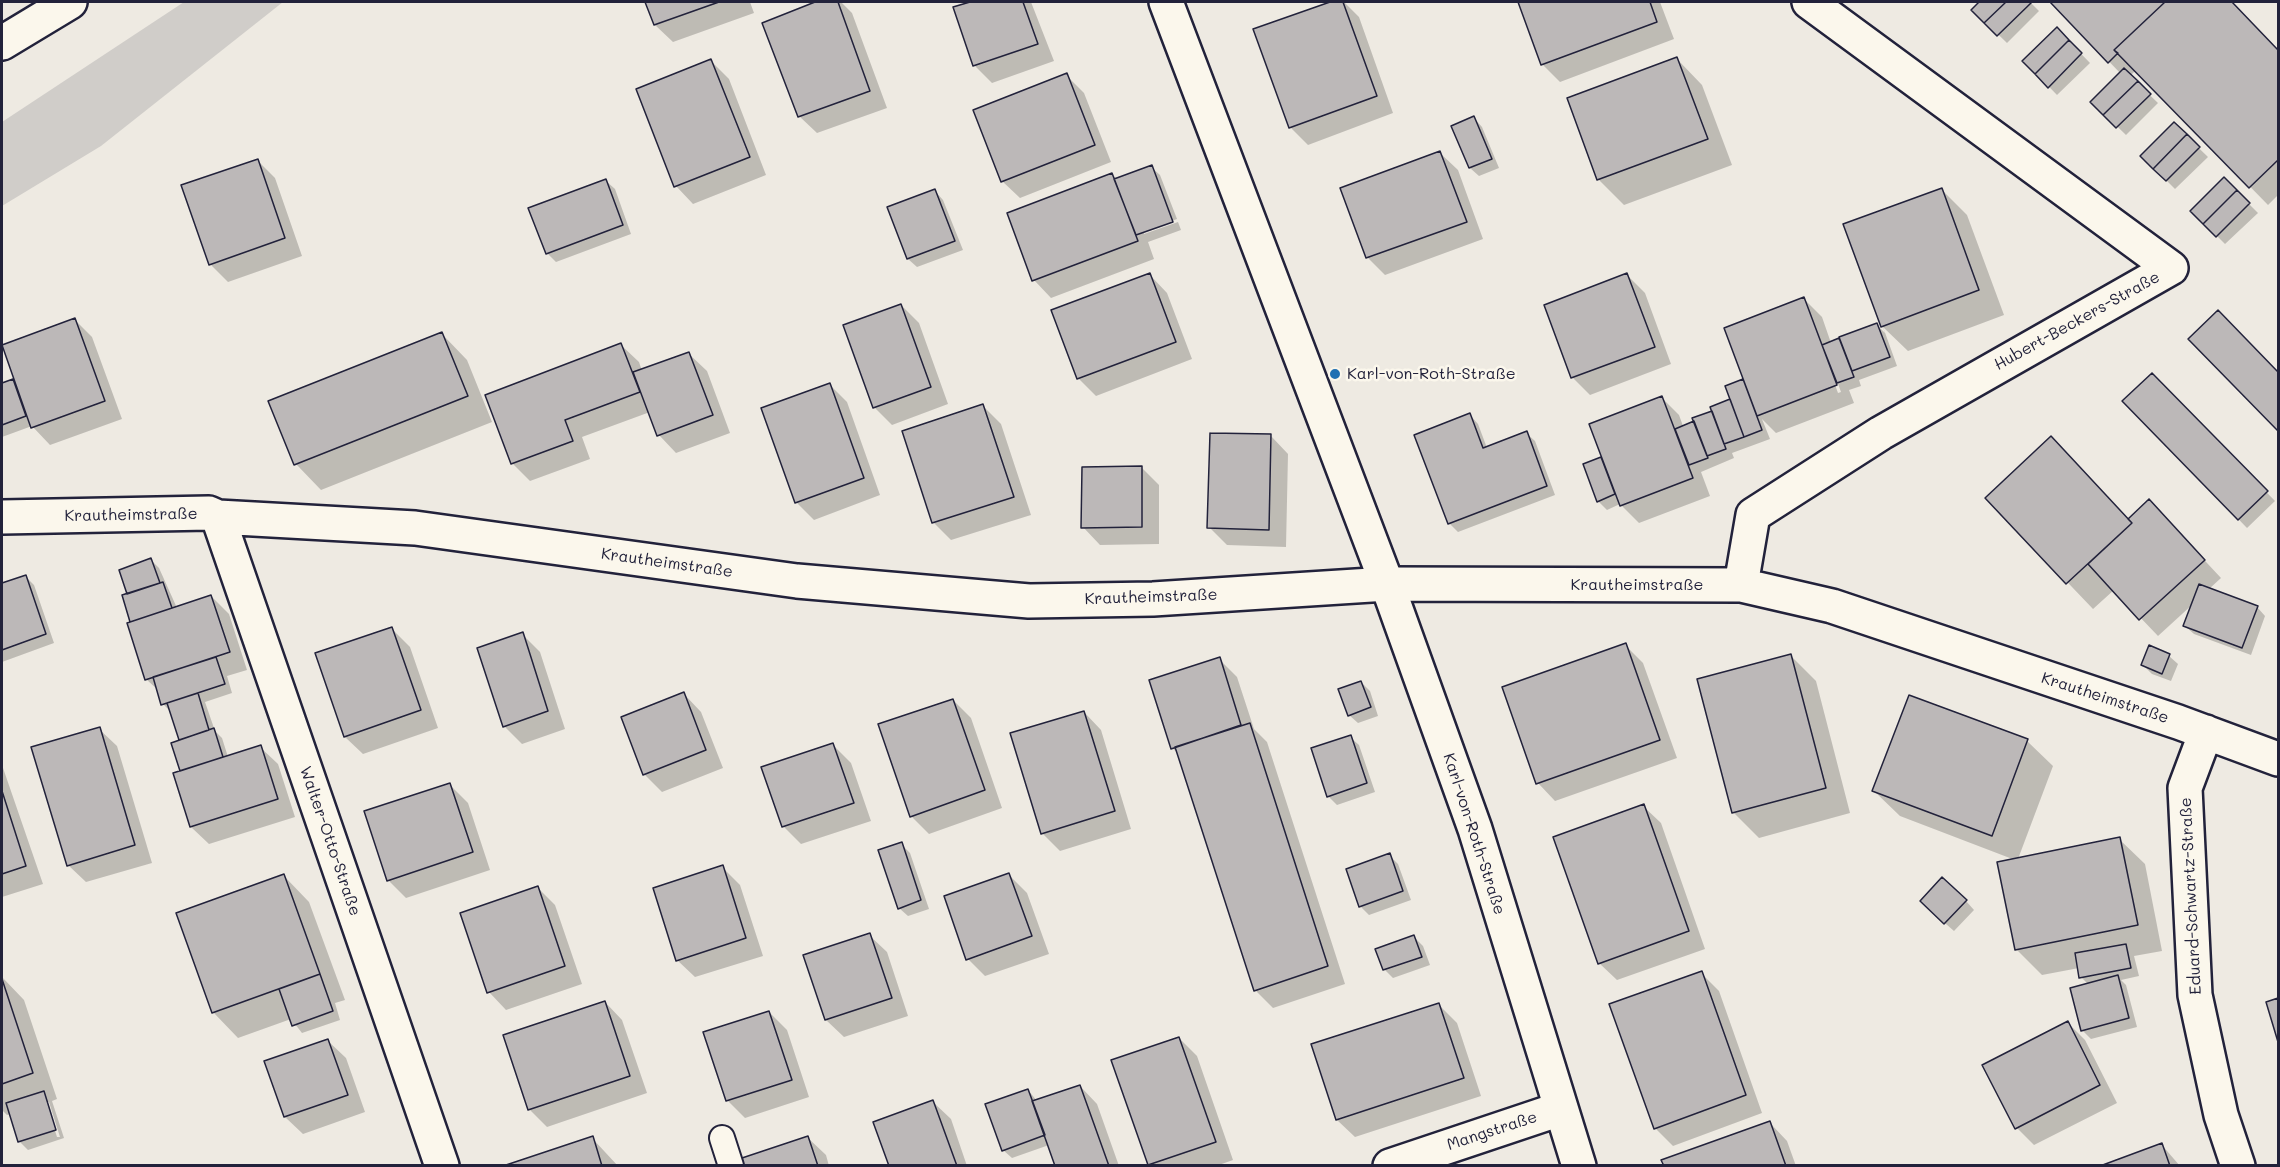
<!DOCTYPE html>
<html>
<head>
<meta charset="utf-8">
<style>
	body { margin:0 }
	#map { position:relative; width:2280px; height:1167px; overflow:hidden; background:#eeeae2; font-family:Mali,sans-serif }
	canvas { display:block }
	.frame { position:absolute; inset:0; border:3px solid #22223b; pointer-events:none }
</style>
</head>
<body>
<div id="map">
<canvas width="2280" height="1167"></canvas>
<div class="frame"></div>
</div>
<script>
const context = document.querySelector('canvas').getContext('2d');
context.lineJoin = 'round';
function fillPath(path, color) { context.fillStyle = color; context.fill(path, 'evenodd'); }
const poly = rows => new Path2D(rows.map(r => 'M' + r).join(''));
function strokePath(path, color, width, dash) { context.strokeStyle = color; context.lineWidth = width; context.lineCap = dash ? 'butt' : 'round'; context.setLineDash(dash || []); context.stroke(path); }
function label(font, color, halo, rows, align = 'center') {
  context.font = font + ' Mali,sans-serif'; context.lineWidth = 5; context.setLineDash([]); context.textBaseline = 'middle'; context.strokeStyle = halo; context.fillStyle = color; for (const [text, x, y, turn = 0] of rows) {
    context.save(); context.translate(x, y); context.rotate((+turn || 0) * Math.PI / 180); context.textAlign = isNaN(turn) ? turn : align; if (halo) context.strokeText(text, 0, 0); context.fillText(text, 0, 0); context.restore();
  }
}
fillPath(poly([
	[184,2,283,2,101,146,2,206,2,122]
]), '#d0cdc9');
fillPath(poly([
	[647,2,750,2,754,13,673,42,655,25],
	[819,2,841,2,852,13,887,108,817,133,799,116,764,24],
	[974,2,1031,2,1054,61,992,83,974,65,955,8],
	[1334,2,1344,2,1359,17,1393,113,1308,145,1290,127,1255,30],
	[1519,2,1660,2,1674,39,1560,82,1542,64],
	[1981,2,2030,2,2039,11,2007,43,1973,10],
	[2052,2,2230,2,2278,51,2278,195,2268,205,2136,70,2130,76,2158,103,2126,135,2092,102,2121,74],
	[2057,29,2090,63,2057,95,2024,61],
	[1677,59,1702,85,1732,165,1624,205,1598,179],
	[711,61,729,79,766,175,693,204,676,186],
	[1066,75,1084,93,1111,162,1020,198,1002,181],
	[1474,118,1482,127,1499,168,1479,176,1470,168,1453,127],
	[2174,124,2208,157,2175,189,2142,156],
	[1440,153,1458,170,1483,239,1385,275,1367,257],
	[257,160,275,178,302,256,228,282,210,264],
	[1151,167,1160,175,1177,219,1144,231,1144,234,1178,222,1181,230,1148,242,1154,259,1051,298,1034,280,1009,214,1112,175,1117,179],
	[2224,179,2258,213,2225,244,2192,211],
	[606,181,615,189,631,234,556,262,547,253],
	[1941,189,1967,215,2004,315,1908,351,1883,327,1897,366,1859,380,1861,386,1849,390,1854,403,1776,433,1762,419,1770,439,1732,453,1734,458,1701,472,1710,496,1639,523,1620,504,1607,510,1598,501,1585,465,1603,458,1661,397,1679,415,1683,426,1732,400,1727,387,1745,380,1804,299,1822,317,1831,343,1877,325,1885,333,1844,225],
	[1829,359,1841,392,1838,393,1826,360],
	[935,191,943,200,963,250,917,267,908,259],
	[1150,275,1167,293,1192,359,1096,396,1078,378],
	[1627,275,1645,293,1671,364,1590,395,1572,377],
	[901,305,919,323,948,404,892,425,874,407],
	[2218,312,2278,374,2278,429,2190,339],
	[75,320,92,337,122,419,50,445,32,426,2,437,2,385,12,380,17,385],
	[442,334,467,360,492,422,321,490,296,464,270,401],
	[621,345,639,362,642,371,689,354,707,371,730,433,676,453,659,435,650,412,582,437,590,459,530,481,512,463],
	[2152,375,2275,501,2247,528,2124,401],
	[830,385,847,402,880,495,814,520,796,502],
	[983,406,1001,424,1031,515,951,540,933,522],
	[1470,415,1478,424,1487,448,1526,433,1535,441,1555,495,1458,532,1449,523],
	[1271,436,1288,454,1286,547,1227,545,1209,527],
	[1141,467,1159,485,1159,544,1100,545,1083,527],
	[1987,498,2129,520,2166,519,2221,578,2209,589,2257,607,2265,616,2251,655,2194,634,2185,626,2193,604,2158,636,2114,590,2093,609],
	[151,560,159,568,177,608,211,596,229,614,247,670,227,676,232,693,205,702,215,731,222,738,228,757,260,747,278,764,295,817,209,844,191,827,181,741,172,713,163,704,159,691,146,679,132,623,129,595],
	[25,576,34,585,54,643,2,662,2,585],
	[392,629,410,647,438,728,363,754,345,737,317,654],
	[522,634,540,652,565,729,522,744,504,726],
	[1625,645,1643,663,1677,758,1555,801,1538,783],
	[2150,647,2169,656,2178,664,2171,681,2152,674,2143,665],
	[1790,655,1816,681,1850,813,1759,838,1733,812],
	[1219,659,1237,677,1254,729,1267,742,1345,984,1273,1008,1255,990,1179,754,1172,748],
	[1361,682,1370,691,1378,716,1358,723,1349,715],
	[684,694,701,712,723,768,662,792,644,774],
	[953,700,971,718,1002,808,929,834,911,816],
	[1084,712,1101,730,1131,829,1060,851,1042,833],
	[99,729,117,746,152,863,86,882,68,865],
	[1350,737,1359,745,1375,792,1337,805,1328,796],
	[2027,741,2053,766,2018,859,2119,839,2145,864,2162,951,2134,956,2139,976,2121,980,2126,985,2137,1027,2091,1039,2082,1030,2088,984,2081,977,2079,968,2042,975,2017,950,2015,860,1900,816,1874,791],
	[833,745,851,763,871,821,801,844,783,826],
	[2,765,43,884,2,897],
	[450,785,468,803,490,870,406,898,388,880],
	[1643,806,1661,823,1705,949,1617,980,1599,963],
	[901,844,910,853,929,909,908,916,899,908],
	[1389,855,1398,864,1411,900,1369,915,1360,906],
	[722,867,740,885,763,956,695,977,677,960],
	[1009,875,1027,893,1049,954,985,976,968,959],
	[284,876,309,902,345,1000,335,1003,340,1020,302,1033,291,1019,238,1038,213,1012],
	[538,888,555,905,582,984,506,1010,489,992],
	[1966,901,1974,910,1954,931,1930,910],
	[869,935,887,952,908,1016,844,1037,826,1020],
	[1414,937,1423,946,1430,965,1393,978,1384,969],
	[1701,973,1719,991,1762,1113,1673,1146,1655,1128],
	[2,977,24,1000,57,1099,52,1101,64,1138,28,1150,19,1141,11,1114,7,1115,2,1110],
	[46,1102,49,1102,60,1137,57,1137],
	[605,1002,622,1020,647,1093,547,1127,529,1109],
	[1439,1005,1457,1023,1481,1096,1355,1137,1337,1120],
	[769,1012,787,1030,809,1097,745,1118,728,1101,705,1033],
	[2067,1022,2085,1040,2117,1103,2034,1145,2017,1128],
	[1179,1038,1197,1056,1233,1160,1216,1166,1150,1164,1113,1061],
	[328,1041,346,1058,365,1112,303,1134,285,1117],
	[1080,1086,1097,1104,1119,1166,1057,1166,1049,1145,1012,1158,1003,1150,1028,1090,1037,1101],
	[933,1102,951,1119,967,1166,891,1166],
	[1770,1123,1787,1141,1796,1166,1665,1166],
	[592,1138,618,1166,508,1166],
	[808,1138,826,1155,829,1166,742,1166],
	[2161,1144,2180,1166,2104,1166]
]), '#0003');
const building = poly([
	[645,2,719,2,654,25,645,2],
	[815,2,838,2,870,91,798,117,762,23,815,2],
	[970,2,1023,2,1038,44,973,66,953,7,970,2],
	[1330,2,1343,2,1377,96,1289,128,1253,29,1330,2],
	[1518,2,1650,2,1657,22,1541,65,1518,2],
	[1979,2,2006,2,1984,23,1971,10,1979,2],
	[2006,2,2032,2,1997,36,1984,23,2006,2],
	[2050,2,2165,2,2114,50,2118,53,2108,63,2050,2],
	[2165,2,2232,2,2278,50,2278,160,2249,188,2114,50,2165,2],
	[2057,27,2069,40,2035,74,2022,61,2057,27],
	[2069,40,2082,53,2048,88,2035,74,2069,40],
	[1677,57,1708,139,1597,180,1567,98,1677,57],
	[711,59,750,157,674,187,636,89,711,59],
	[2124,68,2138,81,2103,115,2090,102,2124,68],
	[1067,73,1095,145,1001,182,973,110,1067,73],
	[2138,81,2151,94,2116,128,2103,115,2138,81],
	[1474,116,1492,159,1469,168,1451,126,1474,116],
	[2174,122,2187,134,2153,169,2140,156,2174,122],
	[2187,134,2200,147,2166,181,2153,169,2187,134],
	[1440,151,1467,222,1366,258,1340,188,1440,151],
	[258,159,285,238,209,265,181,185,258,159],
	[1152,165,1173,222,1136,235,1114,179,1152,165],
	[1112,173,1138,241,1032,281,1007,213,1112,173],
	[2224,177,2237,190,2203,224,2190,211,2224,177],
	[606,179,623,225,546,254,528,208,606,179],
	[1942,188,1979,290,1881,327,1843,224,1942,188],
	[935,189,955,241,907,259,887,207,935,189],
	[2237,190,2250,203,2216,237,2203,224,2237,190],
	[1150,273,1176,342,1077,379,1051,310,1150,273],
	[1627,273,1655,347,1571,378,1544,305,1627,273],
	[1804,297,1837,385,1757,416,1724,328,1804,297],
	[901,304,931,387,873,408,843,325,901,304],
	[2218,310,2278,372,2278,431,2188,339,2218,310],
	[75,318,105,401,31,428,2,345,75,318],
	[1877,323,1890,357,1852,371,1839,337,1877,323],
	[442,332,468,396,294,465,268,401,442,332],
	[1839,338,1854,377,1837,383,1822,345,1839,338],
	[621,343,640,392,565,420,573,441,511,464,485,395,621,343],
	[689,352,713,415,657,436,633,372,689,352],
	[2152,373,2268,491,2238,520,2122,401,2152,373],
	[13,379,26,416,2,425,2,383,13,379],
	[1743,379,1762,430,1744,437,1725,386,1743,379],
	[830,383,864,478,795,503,761,408,830,383],
	[1662,396,1693,478,1620,506,1589,424,1662,396],
	[1730,399,1744,437,1724,444,1710,407,1730,399],
	[983,404,1014,497,932,523,902,431,983,404],
	[1712,411,1726,449,1707,456,1692,418,1712,411],
	[1470,413,1483,448,1527,431,1547,486,1448,524,1414,435,1470,413],
	[1694,421,1708,458,1689,465,1675,429,1694,421],
	[1210,433,1271,434,1269,530,1207,528,1210,433],
	[2051,436,2132,523,2066,584,1985,498,2051,436],
	[1601,457,1615,494,1597,502,1583,464,1601,457],
	[1142,466,1142,527,1081,528,1082,467,1142,466],
	[2149,499,2205,560,2139,620,2088,564,2132,523,2128,519,2149,499],
	[151,558,160,583,127,594,119,570,151,558],
	[26,575,46,634,2,650,2,583,26,575],
	[163,582,172,608,130,622,122,595,163,582],
	[2199,584,2258,606,2242,648,2183,626,2199,584],
	[211,595,230,652,145,680,127,623,211,595],
	[392,627,421,710,344,737,315,653,392,627],
	[523,632,548,711,503,727,477,648,523,632],
	[1626,643,1660,740,1536,784,1502,687,1626,643],
	[2149,645,2170,654,2162,674,2141,665,2149,645],
	[1791,654,1826,788,1732,813,1697,679,1791,654],
	[216,657,225,684,161,705,153,677,216,657],
	[1220,657,1241,725,1171,749,1149,680,1220,657],
	[1361,681,1371,707,1348,716,1338,689,1361,681],
	[684,692,706,750,643,775,621,717,684,692],
	[198,693,209,730,179,740,167,703,198,693],
	[1909,695,2028,739,1992,836,1872,791,1909,695],
	[953,699,985,790,910,817,878,724,953,699],
	[1084,711,1115,811,1041,834,1010,733,1084,711],
	[1250,723,1328,966,1254,991,1175,747,1250,723],
	[100,727,135,845,67,866,31,747,100,727],
	[214,728,223,757,180,771,171,743,214,728],
	[1351,735,1367,783,1327,797,1311,748,1351,735],
	[833,743,854,803,782,827,761,767,833,743],
	[261,745,278,799,190,827,173,773,261,745],
	[450,783,473,852,387,881,364,811,450,783],
	[2,791,26,866,2,874,2,791],
	[1644,804,1689,931,1598,964,1553,837,1644,804],
	[2120,837,2138,925,2015,950,1997,862,2120,837],
	[902,842,921,900,898,909,878,850,902,842],
	[1390,853,1403,891,1359,907,1346,869,1390,853],
	[723,865,746,938,676,961,653,888,723,865],
	[1009,873,1032,936,966,960,944,896,1009,873],
	[284,874,320,974,212,1013,176,913,284,874],
	[1942,877,1967,900,1944,924,1920,901,1942,877],
	[538,886,565,966,487,993,460,913,538,886],
	[870,933,892,998,825,1020,803,955,870,933],
	[1414,935,1422,957,1383,970,1375,949,1414,935],
	[2126,944,2131,968,2079,978,2075,953,2126,944],
	[1702,971,1746,1095,1654,1129,1609,1004,1702,971],
	[320,974,333,1011,292,1026,279,989,320,974],
	[2118,975,2129,1018,2081,1031,2070,988,2118,975],
	[2,979,33,1073,2,1084,2,979],
	[2278,998,2278,1042,2266,1002,2278,998],
	[605,1001,630,1076,528,1110,503,1035,605,1001],
	[1439,1003,1464,1078,1336,1120,1311,1044,1439,1003],
	[769,1011,792,1080,726,1101,703,1032,769,1011],
	[2068,1021,2100,1085,2015,1129,1982,1065,2068,1021],
	[1179,1037,1216,1142,1148,1165,1111,1060,1179,1037],
	[328,1039,348,1095,284,1117,264,1061,328,1039],
	[1080,1085,1109,1166,1055,1166,1032,1101,1080,1085],
	[1028,1089,1045,1135,1002,1151,985,1104,1028,1089],
	[44,1091,56,1130,18,1142,6,1103,44,1091],
	[933,1100,957,1166,889,1166,873,1122,933,1100],
	[1770,1121,1786,1166,1664,1166,1661,1160,1770,1121],
	[593,1136,602,1166,506,1166,506,1165,593,1136],
	[808,1136,818,1166,741,1166,739,1159,808,1136],
	[2162,1143,2170,1166,2100,1166,2162,1143]
]);
fillPath(building, '#bcb8b8');
strokePath(building, '#22223b', 1.5);
const service = poly([
	[722,1138,731,1166]
]);
const minor = poly([
	[2,517,209,513,218,517,415,528,797,581,1029,601,1153,599,1387,584,1741,585,1832,606,2178,722,2278,759],
	[218,517,442,1166],
	[1741,585,1753,515,1881,433,2171,268,1809,2],
	[2206,732,2185,788,2195,995,2221,1115,2238,1166],
	[1390,1166,1560,1109]
]);
const tertiary = poly([
	[1166,2,1387,584,1475,829,1579,1166]
]);
const secondary = poly([
	[2,43,70,2]
]);
strokePath(service, '#22223b', 28);
strokePath(minor, '#22223b', 38);
strokePath(tertiary, '#22223b', 38);
strokePath(secondary, '#22223b', 38);
strokePath(service, '#fbf7ec', 24);
strokePath(minor, '#fbf7ec', 33);
strokePath(tertiary, '#fbf7ec', 33);
strokePath(secondary, '#fbf7ec', 33);
for (const [x, y, r, color] of [
	[1335,374,6,"#1f6fb2"]
]) { const dot = new Path2D(); dot.arc(x, y, r, 0, 2 * Math.PI); context.fillStyle = color; context.fill(dot); strokePath(dot, '#fbf7ec', 2); }
label('16px', '#22223b', '#fbf7ec', [
	["Hubert-Beckers-Straße",2077,321,-29],
	["Krautheimstraße",131,515,-1],
	["Krautheimstraße",667,563,8],
	["Krautheimstraße",1637,585],
	["Krautheimstraße",1151,597,-2],
	["Krautheimstraße",2105,698,18],
	["Karl-von-Roth-Straße",1474,834,72],
	["Walter-Otto-Straße",330,841,71],
	["Eduard-Schwartz-Straße",2191,896,-93],
	["Mangstraße",1492,1131,-18]
]);
label('16px', '#22223b', '#fbf7ec', [
	["Karl-von-Roth-Straße",1347,374]
], 'left');
</script>
</body>
</html>
